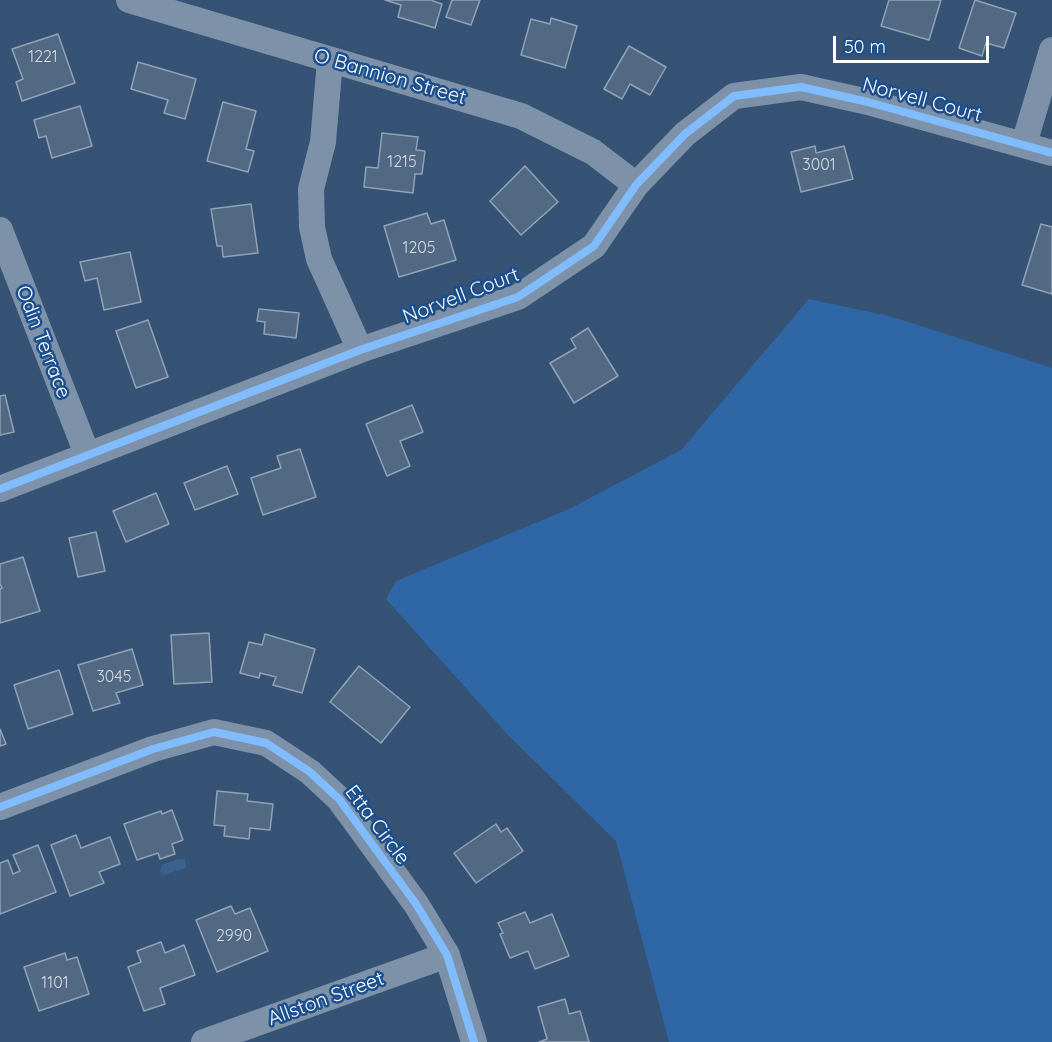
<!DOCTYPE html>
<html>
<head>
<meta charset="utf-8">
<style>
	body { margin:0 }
	#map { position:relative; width:1052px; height:1042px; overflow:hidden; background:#365274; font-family:Quicksand,sans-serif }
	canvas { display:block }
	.scale { position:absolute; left:833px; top:36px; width:156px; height:27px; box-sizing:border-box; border:3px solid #fff; border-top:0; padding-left:8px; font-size:18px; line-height:21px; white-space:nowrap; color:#fff; -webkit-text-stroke:4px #1b4f8f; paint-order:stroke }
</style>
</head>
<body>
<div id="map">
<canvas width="1052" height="1042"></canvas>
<div class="scale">50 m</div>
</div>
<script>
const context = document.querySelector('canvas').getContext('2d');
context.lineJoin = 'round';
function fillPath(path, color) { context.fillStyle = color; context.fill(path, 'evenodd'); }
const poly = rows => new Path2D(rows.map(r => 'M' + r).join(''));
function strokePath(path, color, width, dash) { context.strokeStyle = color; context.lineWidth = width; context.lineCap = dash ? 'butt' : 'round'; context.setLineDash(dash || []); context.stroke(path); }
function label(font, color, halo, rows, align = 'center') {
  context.font = font + ' Quicksand,sans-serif'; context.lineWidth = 5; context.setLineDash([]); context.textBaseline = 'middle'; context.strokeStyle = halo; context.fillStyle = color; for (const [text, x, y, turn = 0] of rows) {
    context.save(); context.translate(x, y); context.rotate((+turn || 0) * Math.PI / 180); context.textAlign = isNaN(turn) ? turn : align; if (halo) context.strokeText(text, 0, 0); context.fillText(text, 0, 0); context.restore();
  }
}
fillPath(poly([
	[809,299,893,317,1052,368,1052,1042,669,1042,616,841,507,734,386,599,396,581,569,509,681,450]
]), '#2f66a5');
fillPath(poly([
	[177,859,185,859,186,868,163,875,160,872,162,865]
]), '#3b618d');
const building = poly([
	[385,0,433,0,433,1,442,4,435,28,398,17,401,5,385,0],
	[452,0,480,0,471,25,446,17,452,0],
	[889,0,941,0,929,40,881,26,889,0],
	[975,0,1016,13,1004,48,986,43,982,56,959,48,975,0],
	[551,18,577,26,565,68,521,55,531,19,550,24,551,18],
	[58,34,75,83,22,101,16,82,23,79,12,49,58,34],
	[629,46,666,67,650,95,630,84,622,99,604,89,629,46],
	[138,62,196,79,185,119,164,113,168,100,131,89,138,62],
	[223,102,256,111,246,149,254,151,248,172,207,161,223,102],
	[80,106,92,146,52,158,46,136,39,138,34,120,80,106],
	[382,133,418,137,416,150,425,151,422,174,415,174,413,193,364,187,366,167,378,168,382,133],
	[815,146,816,153,844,146,853,179,801,192,791,152,815,146],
	[525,166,558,202,521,235,490,201,525,166],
	[251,204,258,253,223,257,222,246,217,246,211,209,251,204],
	[427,213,431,224,444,220,456,260,399,277,384,226,427,213],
	[1041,224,1052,227,1052,294,1022,285,1041,224],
	[130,252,141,302,104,310,97,278,85,281,80,262,130,252],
	[259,309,299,313,296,338,264,334,265,322,257,321,259,309],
	[148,320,168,377,136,388,116,331,148,320],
	[588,328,618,376,574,403,550,363,576,348,571,339,588,328],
	[5,395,14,432,0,435,0,396,5,395],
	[412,405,423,432,400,441,410,466,387,476,366,424,412,405],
	[300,449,316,497,263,515,251,478,281,468,277,456,300,449],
	[227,466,238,494,195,510,184,483,227,466],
	[156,493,169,524,126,542,113,511,156,493],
	[96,532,105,571,78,577,69,538,96,532],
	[23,557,40,611,0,623,0,589,2,588,0,584,0,564,23,557],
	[209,633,212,682,174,684,171,635,209,633],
	[265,634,315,649,302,693,273,685,276,677,260,673,259,678,240,673,249,642,262,645,265,634],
	[132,649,143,685,116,693,120,703,93,711,78,665,132,649],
	[359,666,410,707,381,743,330,702,359,666],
	[59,670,73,714,28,729,14,685,59,670],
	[0,729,6,744,0,746,0,729],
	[217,791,248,794,247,801,273,804,270,830,250,828,249,839,224,836,225,826,214,825,217,791],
	[172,810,183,840,172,844,175,854,160,859,158,853,137,860,124,824,161,811,162,814,172,810],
	[496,824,501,832,507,828,523,851,476,883,454,853,496,824],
	[76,835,81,848,110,837,120,864,99,872,104,883,70,896,51,845,76,835],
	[38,845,56,892,0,914,0,863,8,860,13,874,20,871,13,855,38,845],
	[231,906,235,914,250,908,268,951,217,972,196,920,231,906],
	[525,912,530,923,552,914,569,956,535,969,528,951,510,958,500,934,503,933,498,923,525,912],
	[161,942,165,953,184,945,195,975,160,988,165,1004,144,1011,128,967,141,962,137,951,161,942],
	[65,953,67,960,77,957,89,994,39,1011,24,967,65,953],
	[565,999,569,1014,580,1011,589,1042,539,1042,547,1039,538,1007,565,999]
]);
fillPath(building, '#526984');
strokePath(building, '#92a2b6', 1.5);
strokePath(poly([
	[129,0,521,116,593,152,636,185],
	[330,60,323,142,311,189,312,227,319,259,360,350],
	[1024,144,1052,50],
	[0,230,87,454],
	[0,489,360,350,518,297,594,246,636,185,685,134,734,96,801,87,868,102,1052,153],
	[0,807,153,749,214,732,266,743,310,772,339,799,416,904,447,955,474,1042],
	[204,1042,447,955]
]), '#7d92a8', 26);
strokePath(poly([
	[0,489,360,350,518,297,594,246,636,185,685,134,734,96,801,87,868,102,1052,153],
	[0,807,153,749,214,732,266,743,310,772,339,799,416,904,447,955,474,1042]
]), '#80bcff', 8);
label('16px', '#d4dae0', null, [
	["1221",43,57],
	["1215",402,162],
	["3001",819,165],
	["1205",419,248],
	["3045",114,677],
	["2990",234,936],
	["1101",55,983]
]);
label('20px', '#fff', '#1b4f8f', [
	["O Bannion Street",390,77,16],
	["Norvell Court",922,100,15],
	["Norvell Court",461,296,-21],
	["Odin Terrace",43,342,69],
	["Etta Circle",377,825,53],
	["Allston Street",326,999,-20]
]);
</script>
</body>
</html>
